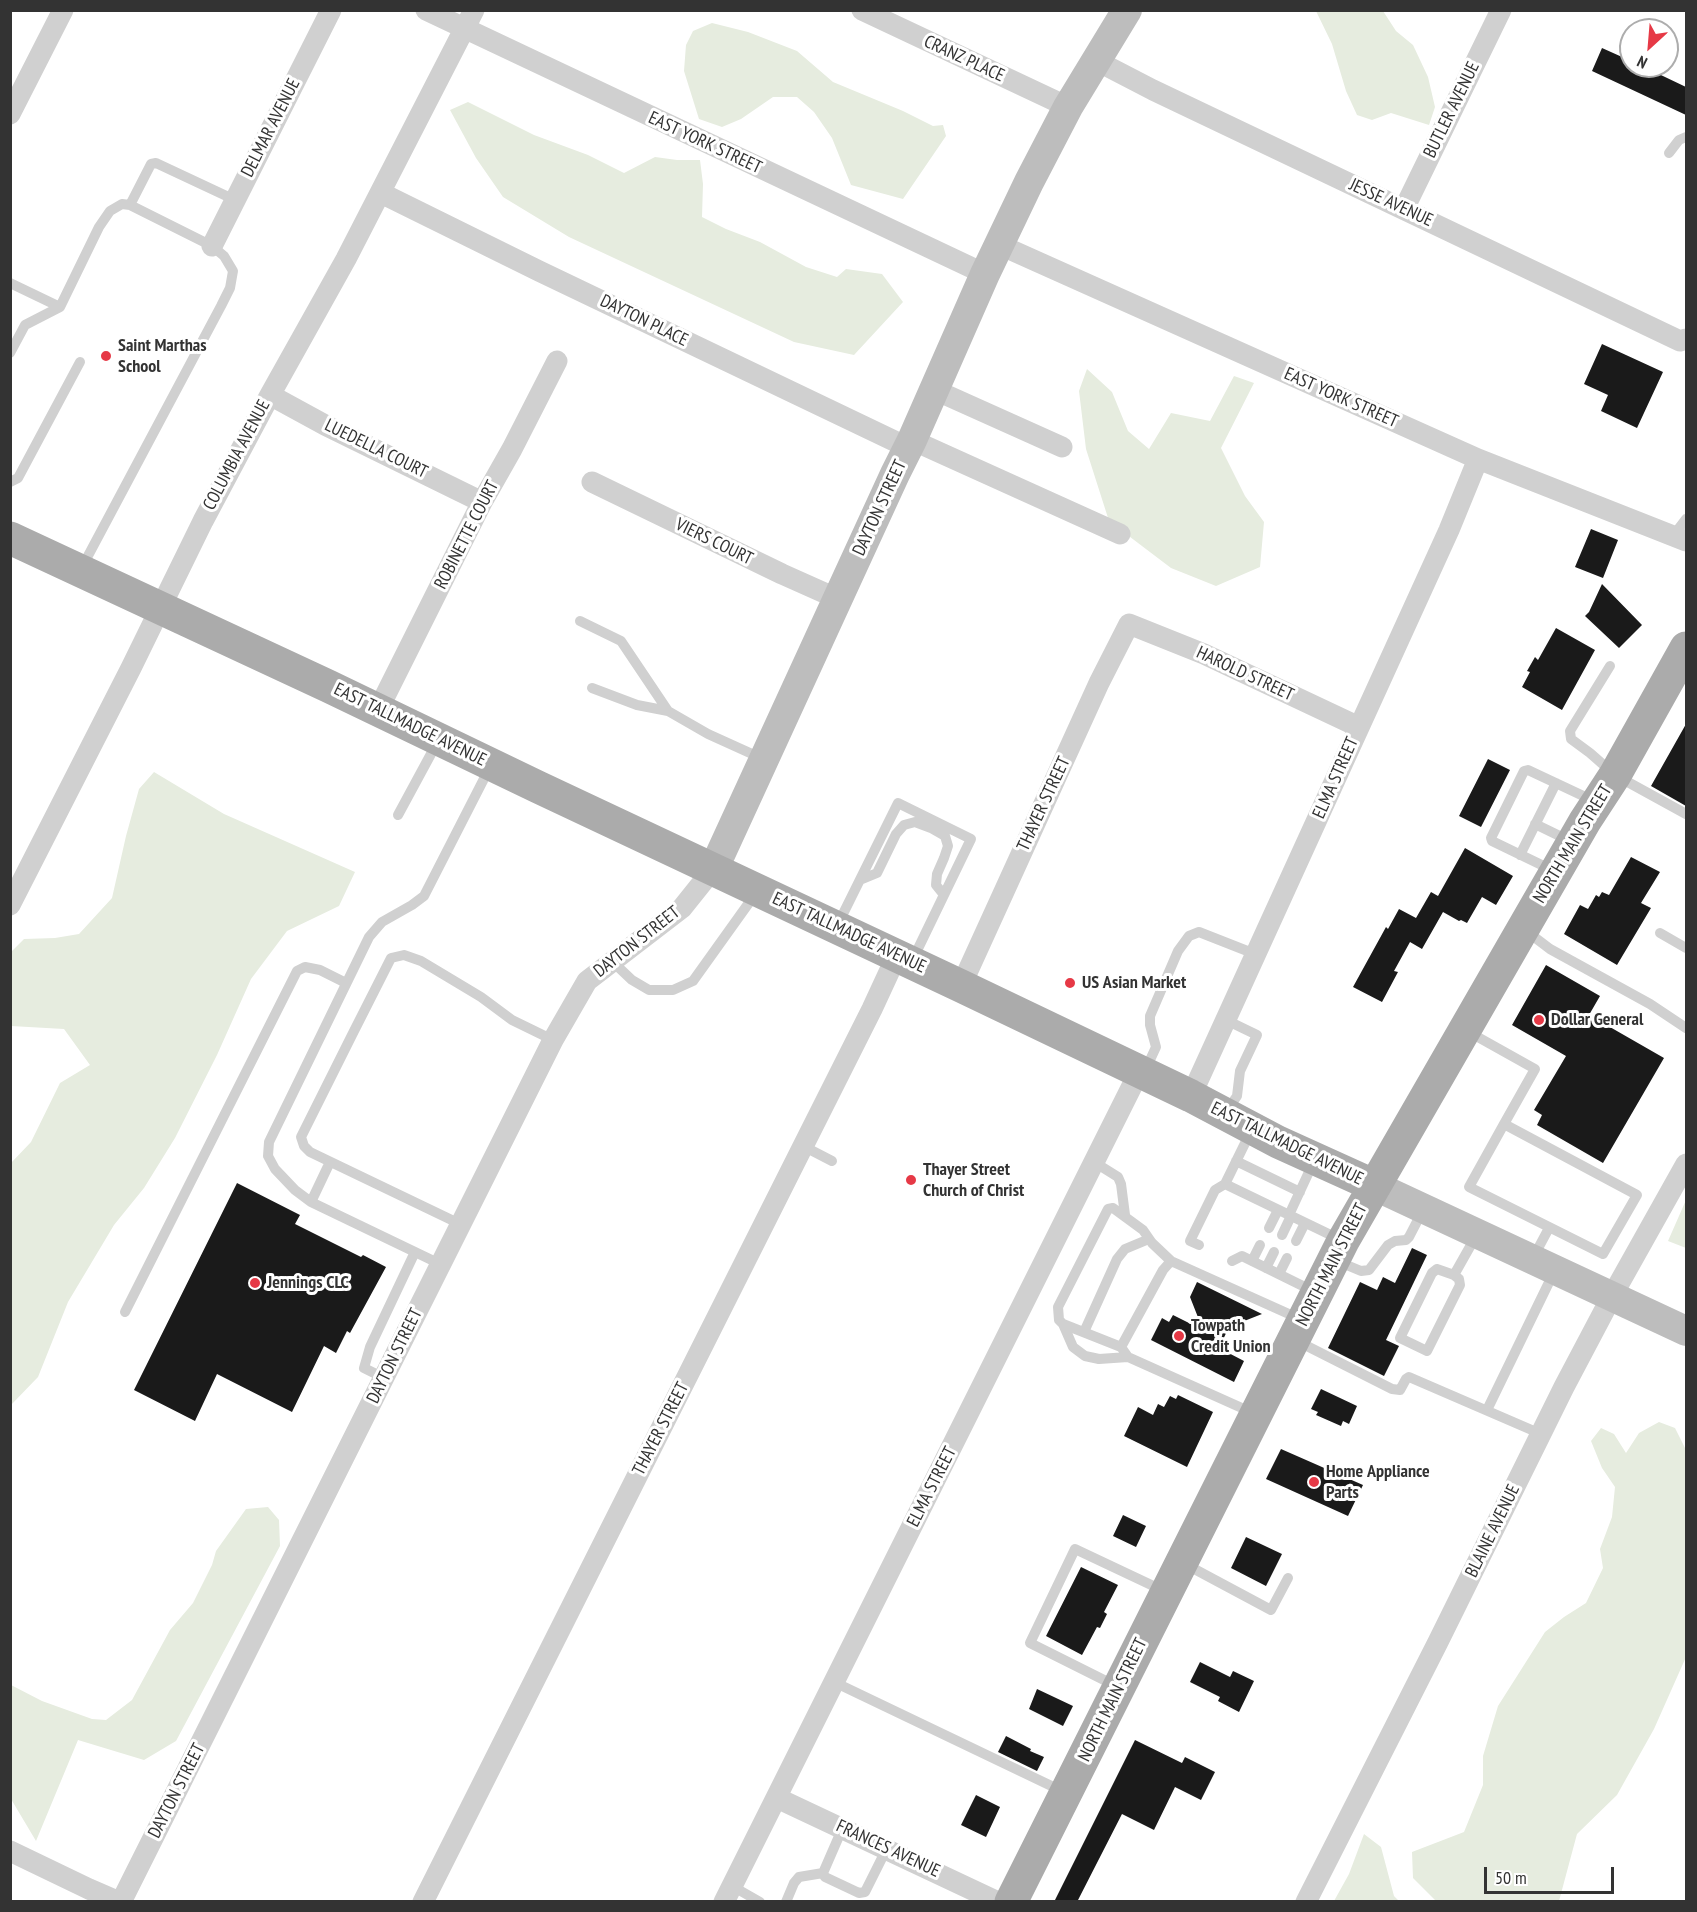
<!DOCTYPE html>
<html>
<head>
<meta charset="utf-8">
<style>
	body { margin:0 }
	#map { position:relative; width:1697px; height:1912px; overflow:hidden; background:#fff; font-family:"PT Sans Narrow",sans-serif }
	canvas { display:block }
	.frame { position:absolute; inset:0; border:12px solid #333; pointer-events:none }
	.north { position:absolute; left:1619px; top:18px; width:60px; height:60px; box-sizing:border-box; background:#fff; border:2px solid #adadad; border-radius:50%; rotate:206deg; font-size:16px; font-weight:700; line-height:24px; text-align:center; color:#333 }
	.north::after { content:''; display:block; margin:auto; width:21px; height:27px; background:#e63946; clip-path:polygon(50% 0,100% 100%,50% 72%,0 100%) }
	.scale { position:absolute; left:1484px; top:1867px; width:130px; height:27px; box-sizing:border-box; border:3px solid #333; border-top:0; padding-left:8px; font-size:18px; line-height:21px; white-space:nowrap; color:#333; -webkit-text-stroke:4px #fff; paint-order:stroke }
</style>
</head>
<body>
<div id="map">
<canvas width="1697" height="1912"></canvas>
<div class="frame"></div>
<div class="north">N</div>
<div class="scale">50 m</div>
</div>
<script>
const context = document.querySelector('canvas').getContext('2d');
context.lineJoin = 'round';
function fillPath(path, color) { context.fillStyle = color; context.fill(path, 'evenodd'); }
const poly = rows => new Path2D(rows.map(r => 'M' + r).join(''));
function strokePath(path, color, width, dash) { context.strokeStyle = color; context.lineWidth = width; context.lineCap = dash ? 'butt' : 'round'; context.setLineDash(dash || []); context.stroke(path); }
function label(font, color, halo, rows, align = 'center') {
  context.font = font + ' "PT Sans Narrow",sans-serif'; context.lineWidth = 6; context.setLineDash([]); context.textBaseline = 'middle'; context.strokeStyle = halo; context.fillStyle = color; for (const [text, x, y, turn = 0] of rows) {
    context.save(); context.translate(x, y); context.rotate((+turn || 0) * Math.PI / 180); context.textAlign = isNaN(turn) ? turn : align; if (halo) context.strokeText(text, 0, 0); context.fillText(text, 0, 0); context.restore();
  }
}
fillPath(poly([
	[1316,11,1383,11,1396,31,1413,45,1428,77,1435,107,1429,125,1391,113,1372,120,1357,115,1346,91,1332,44],
	[712,23,748,32,797,51,833,82,903,111,933,126,943,125,946,136,903,199,851,185,832,138,814,112,797,97,773,97,741,119,722,127,699,119,684,71,686,45,693,31],
	[468,102,534,135,588,155,624,173,655,157,677,160,700,160,703,184,702,217,726,229,760,242,806,267,837,277,846,269,882,274,903,302,854,355,794,342,569,237,503,197,476,158,450,110],
	[1087,369,1112,392,1128,431,1149,449,1171,413,1210,421,1234,376,1254,383,1221,448,1245,496,1264,522,1260,567,1216,586,1171,568,1109,521,1086,449,1079,391],
	[154,772,224,814,355,872,339,906,287,931,251,979,217,1055,175,1138,144,1188,114,1225,68,1302,38,1377,11,1405,11,1163,31,1142,60,1083,90,1065,64,1029,11,1026,11,952,24,939,55,938,79,934,112,898,126,836,139,789],
	[1686,1200,1686,1248,1668,1241],
	[1659,1422,1675,1428,1686,1450,1686,1657,1654,1729,1617,1795,1577,1834,1559,1901,1436,1901,1413,1878,1412,1852,1464,1832,1483,1785,1483,1756,1498,1706,1545,1632,1564,1617,1586,1603,1603,1568,1600,1549,1612,1517,1615,1487,1602,1468,1591,1441,1601,1428,1614,1434,1626,1453,1639,1433],
	[268,1507,279,1520,280,1546,176,1741,144,1760,78,1740,36,1841,11,1799,11,1685,42,1701,92,1719,106,1720,132,1700,170,1630,193,1603,212,1565,216,1551,246,1509],
	[1364,1834,1381,1847,1394,1896,1399,1901,1334,1901,1349,1874]
]), '#e6ecdf');
fillPath(poly([
	[1602,48,1631,61,1631,66,1642,66,1686,87,1686,115,1592,71],
	[1602,344,1663,372,1637,428,1601,411,1608,395,1584,384],
	[1591,529,1618,540,1603,578,1575,567],
	[1602,584,1642,625,1619,648,1585,616,1589,612],
	[1556,628,1595,650,1562,710,1522,687,1530,672,1527,671,1535,657,1538,660],
	[1686,724,1686,806,1651,786],
	[1488,759,1510,770,1481,827,1459,816],
	[1465,848,1513,876,1496,905,1482,897,1467,923,1461,920,1459,921,1443,912,1422,949,1410,942,1394,971,1398,972,1382,1002,1353,987,1386,927,1388,929,1399,909,1416,918,1431,892,1438,896],
	[1631,857,1660,872,1641,903,1651,908,1617,965,1564,934,1580,905,1588,909,1596,895,1599,897,1602,892,1609,895],
	[1546,965,1600,996,1589,1015,1664,1058,1603,1163,1537,1125,1542,1115,1534,1110,1566,1056,1512,1025],
	[237,1183,300,1215,295,1224,361,1257,363,1255,386,1267,350,1333,347,1331,336,1353,324,1346,292,1412,217,1374,195,1421,134,1390],
	[1412,1248,1427,1255,1386,1340,1399,1346,1384,1376,1328,1348,1360,1282,1377,1290,1383,1277,1395,1283],
	[1197,1282,1262,1314,1229,1327,1219,1348,1244,1361,1234,1382,1151,1340,1162,1318,1169,1322,1173,1315,1203,1330,1190,1297],
	[1321,1389,1357,1406,1349,1424,1343,1421,1341,1426,1316,1415,1318,1412,1311,1409],
	[1178,1395,1213,1412,1187,1467,1124,1436,1138,1407,1153,1415,1158,1404,1164,1407,1170,1396,1176,1399],
	[1281,1449,1363,1485,1348,1516,1266,1479],
	[1123,1515,1146,1526,1136,1547,1113,1536],
	[1246,1537,1282,1554,1266,1586,1231,1568],
	[1081,1567,1118,1585,1104,1612,1107,1614,1100,1628,1097,1627,1082,1655,1046,1636],
	[1200,1662,1230,1677,1233,1671,1254,1681,1239,1712,1218,1701,1220,1697,1190,1682],
	[1037,1689,1073,1706,1063,1726,1029,1709],
	[1006,1736,1031,1749,1030,1751,1044,1757,1037,1771,998,1752],
	[1135,1740,1182,1763,1185,1757,1215,1772,1201,1800,1175,1787,1154,1830,1122,1814,1077,1902,1054,1902],
	[976,1795,1000,1807,986,1837,961,1825]
]), '#1a1a1a');
strokePath(poly([
	[1669,153,1679,140,1686,137],
	[10,283,60,307],
	[10,353,25,325,60,307,99,227,110,211,122,204,130,205],
	[10,482,18,478,80,362],
	[1673,536,1686,519],
	[81,569,221,306,230,288,233,271,224,256,212,246,130,205,151,164,156,163,235,200],
	[580,621,621,641,668,711,708,734,761,758],
	[1610,666,1570,731,1571,739,1590,753,1615,775,1686,814],
	[592,688,637,705,668,711],
	[398,815,438,741],
	[1535,824,1570,841],
	[1520,855,1556,783],
	[1552,870,1492,841,1491,838,1524,771,1528,770,1594,801],
	[860,880,877,873,896,834,904,825,915,822,931,828,945,836,948,846,944,858,937,874,936,885,944,895],
	[838,924,898,803,971,839,913,959],
	[1525,930,1550,949,1650,1004,1686,1028],
	[1660,933,1686,948],
	[612,961,632,980,649,990,673,990,693,981,756,893],
	[1226,1020,1257,1035,1240,1071,1237,1096,1226,1112],
	[1467,1031,1535,1069,1504,1124,1469,1187,1603,1254,1637,1195,1504,1124],
	[1145,1071,1156,1047,1150,1025,1150,1016,1178,951,1189,936,1199,932,1255,954],
	[1251,1131,1225,1184,1339,1239],
	[803,1146,832,1161],
	[1236,1161,1300,1192],
	[1094,1162,1118,1177,1121,1184,1125,1215],
	[311,1202,330,1162],
	[1289,1215,1314,1161],
	[460,1224,310,1152,304,1146,301,1137,352,1035,391,958,404,955,421,961,481,997,512,1020,553,1040],
	[1269,1228,1278,1210],
	[1282,1235,1291,1216],
	[1296,1241,1305,1223],
	[1199,1245,1190,1241,1215,1190,1225,1184],
	[1534,1256,1549,1228],
	[1232,1261,1242,1256,1315,1292],
	[1252,1261,1260,1245],
	[1337,1261,1361,1271,1369,1270,1388,1245,1395,1241,1406,1240,1409,1237,1423,1210],
	[440,1264,311,1202,295,1190,275,1169,268,1156,269,1142,369,937,382,922,412,905,424,896,490,767],
	[1266,1268,1274,1252],
	[1437,1269,1454,1275,1459,1279,1460,1285,1427,1351,1400,1338,1432,1273,1437,1269],
	[1279,1274,1287,1258],
	[1454,1275,1476,1236],
	[125,1312,297,971,305,967,320,970,346,983],
	[1063,1324,1121,1347],
	[1084,1332,1117,1259,1125,1249,1149,1239],
	[1297,1341,1392,1389,1400,1390,1406,1379,1409,1377,1541,1434],
	[1128,1357,1099,1359,1085,1356,1073,1347,1063,1324,1059,1320,1058,1307,1108,1209,1113,1208,1143,1230,1152,1243,1171,1261],
	[384,1378,364,1368,370,1347,415,1252],
	[1487,1410,1554,1272],
	[1253,1413,1128,1357,1121,1347,1163,1270,1171,1261,1300,1319],
	[1185,1564,1271,1610,1288,1578],
	[834,1682,1064,1792],
	[1116,1686,1030,1643,1075,1549,1164,1591],
	[843,1827,823,1873,825,1877,859,1893,865,1892,887,1848],
	[732,1886,760,1902],
	[786,1902,794,1883,799,1877,823,1873]
]), '#d0d0d0', 10);
strokePath(poly([
	[426,10,985,274],
	[862,10,1068,107],
	[1097,61,1153,90,1680,341,1686,339],
	[10,114,63,10],
	[381,193,539,271,909,448],
	[1404,209,1501,10],
	[1000,245,1478,459,1686,541],
	[212,246,331,10],
	[935,390,1062,447],
	[270,395,325,425,482,502],
	[912,440,1120,534],
	[592,482,782,574,838,599],
	[378,710,482,502,512,449,557,361],
	[10,905,131,668,203,521,270,395,346,259,474,10],
	[961,986,1099,683,1129,624,1204,654,1359,727],
	[1191,1096,1449,530,1478,459],
	[777,1798,998,1902],
	[10,1851,89,1889,119,1902],
	[121,1902,553,1040,587,981,682,908,714,868],
	[423,1902,872,1009,897,955],
	[724,1902,1139,1072],
	[1306,1902,1438,1642,1564,1387,1612,1296,1686,1164]
]), '#d0d0d0', 21);
strokePath(poly([
	[714,868,895,474,912,440,985,274,1029,182,1068,107,1127,10],
	[1373,1185,1686,1331]
]), '#bdbdbd', 30);
strokePath(poly([
	[10,538,328,686,538,787,961,986,1191,1096,1278,1142,1373,1185],
	[1011,1902,1343,1241,1585,821,1615,775,1686,648]
]), '#ababab', 33);
for (const [x, y, r, color] of [
	[106,356,6,"#e63946"],
	[1070,983,6,"#e63946"],
	[1539,1020,6,"#e63946"],
	[911,1180,6,"#e63946"],
	[255,1283,6,"#e63946"],
	[1179,1336,6,"#e63946"],
	[1314,1482,6,"#e63946"]
]) { const dot = new Path2D(); dot.arc(x, y, r, 0, 2 * Math.PI); context.fillStyle = color; context.fill(dot); strokePath(dot, '#fff', 2); }
label('18px', '#333', '#fff', [
	["CRANZ PLACE",964,59,25],
	["BUTLER AVENUE",1452,110,-64],
	["DELMAR AVENUE",271,128,-63],
	["EAST YORK STREET",705,143,25],
	["JESSE AVENUE",1391,203,25],
	["DAYTON PLACE",644,321,26],
	["EAST YORK STREET",1341,398,24],
	["LUEDELLA COURT",376,449,26],
	["COLUMBIA AVENUE",237,455,-62],
	["DAYTON STREET",880,508,-65],
	["ROBINETTE COURT",467,535,-63],
	["VIERS COURT",714,542,26],
	["HAROLD STREET",1245,674,25],
	["EAST TALLMADGE AVENUE",410,725,26],
	["ELMA STREET",1336,778,-66],
	["THAYER STREET",1044,804,-65],
	["NORTH MAIN STREET",1573,844,-59],
	["EAST TALLMADGE AVENUE",849,933,25],
	["DAYTON STREET",637,942,-38],
	["EAST TALLMADGE AVENUE",1287,1144,26],
	["NORTH MAIN STREET",1332,1265,-63],
	["DAYTON STREET",395,1356,-64],
	["THAYER STREET",661,1429,-63],
	["ELMA STREET",932,1487,-63],
	["BLAINE AVENUE",1493,1531,-64],
	["NORTH MAIN STREET",1113,1700,-64],
	["DAYTON STREET",177,1791,-63],
	["FRANCES AVENUE",888,1849,25]
]);
label('bold 18px', '#333', '#fff', [
	["Saint Marthas",118,346],
	["School",118,367],
	["US Asian Market",1082,983],
	["Dollar General",1551,1020],
	["Thayer Street",923,1170],
	["Church of Christ",923,1191],
	["Jennings CLC",267,1283],
	["Towpath",1191,1326],
	["Credit Union",1191,1347],
	["Home Appliance",1326,1472],
	["Parts",1326,1493]
], 'left');
</script>
</body>
</html>
